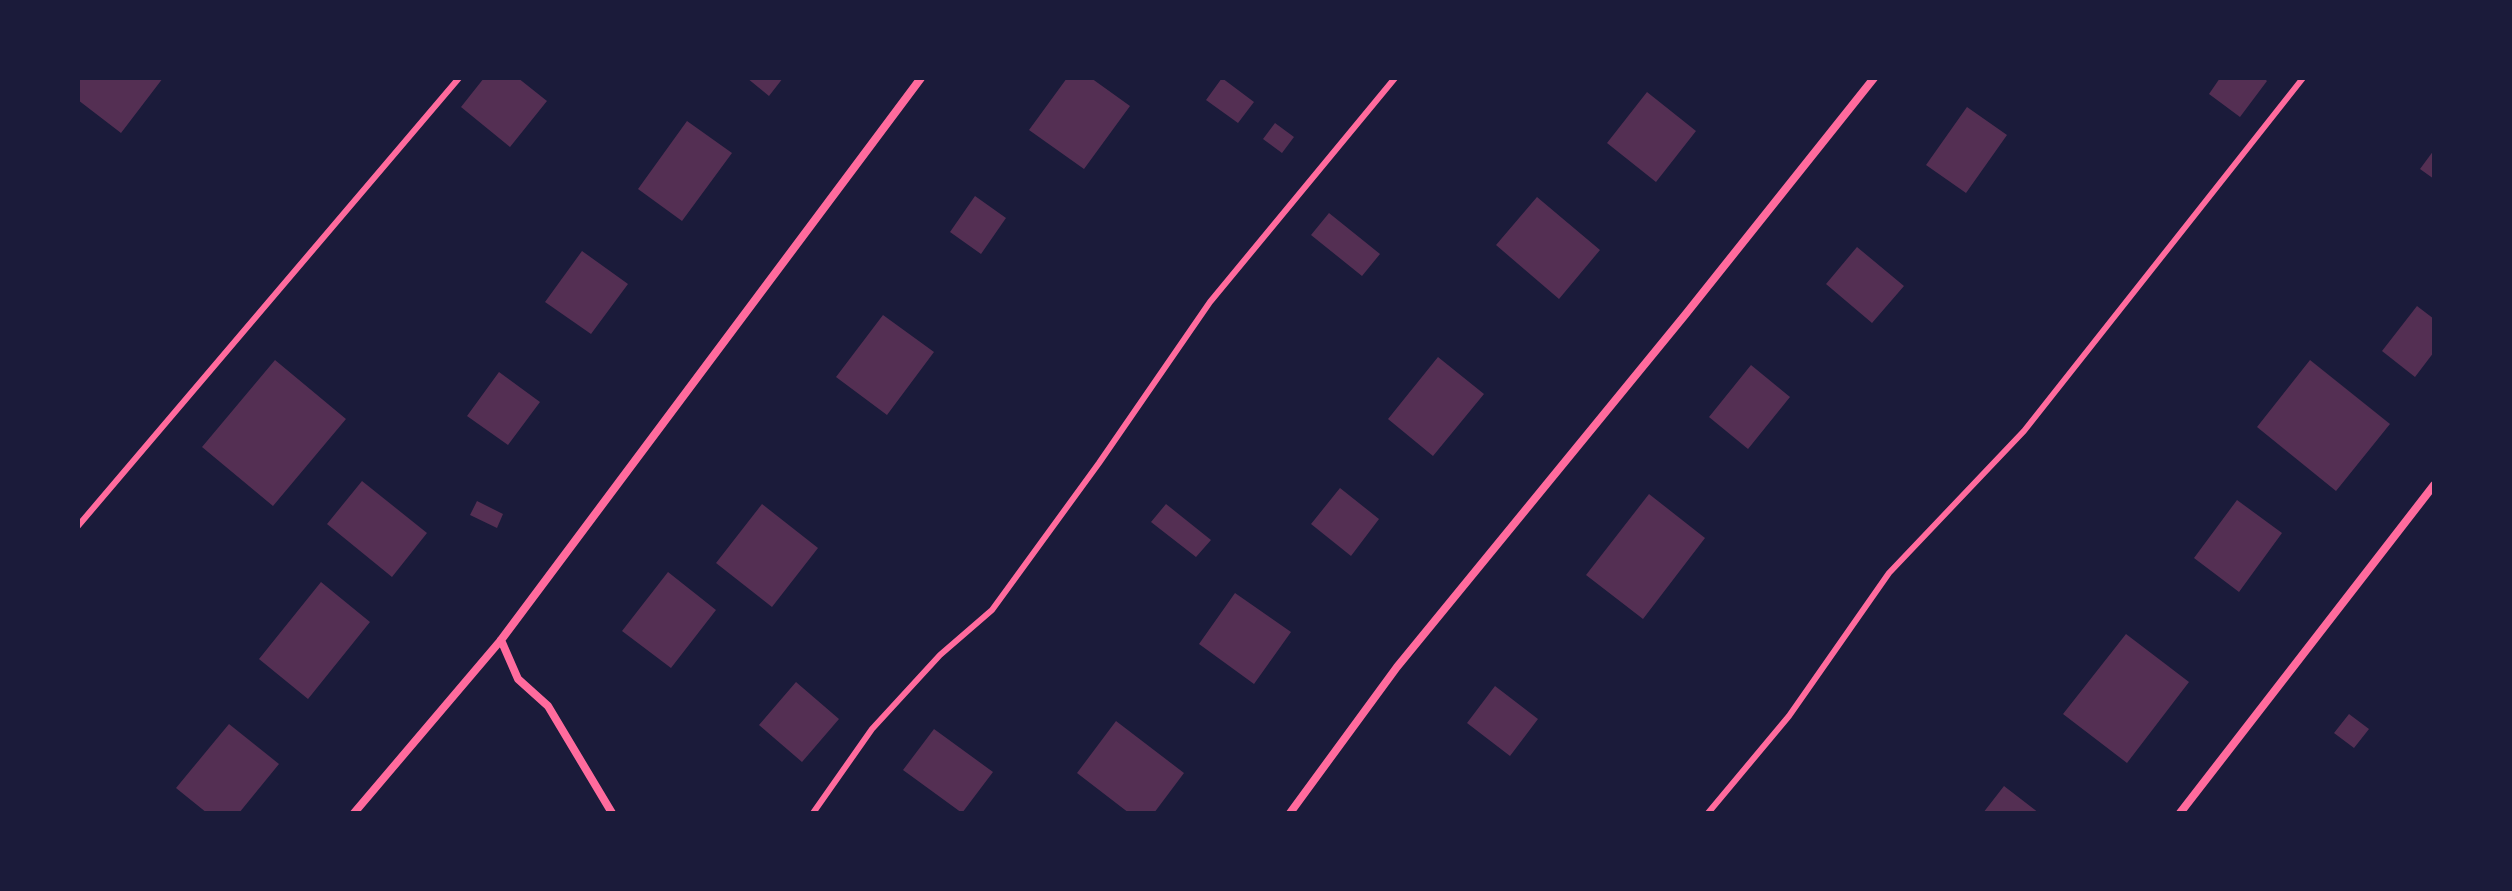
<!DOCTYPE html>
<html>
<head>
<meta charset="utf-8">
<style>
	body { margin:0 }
	#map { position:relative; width:2512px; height:891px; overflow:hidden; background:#1b1b3a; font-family:Raleway,sans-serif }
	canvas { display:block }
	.frame { position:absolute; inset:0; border:80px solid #1b1b3a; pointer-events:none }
</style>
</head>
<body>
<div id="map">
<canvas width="2512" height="891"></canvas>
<div class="frame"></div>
</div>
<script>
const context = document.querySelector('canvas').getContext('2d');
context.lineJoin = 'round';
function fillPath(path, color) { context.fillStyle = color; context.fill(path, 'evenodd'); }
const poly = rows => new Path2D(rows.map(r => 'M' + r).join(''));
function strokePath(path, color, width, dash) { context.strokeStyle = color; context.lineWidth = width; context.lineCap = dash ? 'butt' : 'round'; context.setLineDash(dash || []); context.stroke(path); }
fillPath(poly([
	[78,78,163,78,121,133,78,100],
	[484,78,518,78,547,101,510,147,461,107],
	[747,78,783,78,769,96],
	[1067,78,1091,78,1130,106,1084,169,1029,130],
	[1222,78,1254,102,1238,123,1206,100],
	[2220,78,2264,78,2267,81,2240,117,2209,94],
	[1647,92,1696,131,1656,182,1607,143],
	[1967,107,2007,135,1966,193,1926,165],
	[687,121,732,153,682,221,638,189],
	[1275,123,1294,137,1282,153,1263,139],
	[2434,150,2434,179,2420,169],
	[975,196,1006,218,981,254,950,232],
	[1537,197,1600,250,1559,299,1496,245],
	[1329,213,1380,254,1362,276,1311,235],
	[1857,247,1904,286,1872,323,1826,284],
	[582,251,628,284,591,334,545,302],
	[2417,306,2434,319,2434,352,2415,377,2382,351],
	[883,315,934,352,887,415,836,377],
	[1438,357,1484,394,1433,456,1388,419],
	[275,360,346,419,273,506,202,447],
	[2310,360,2390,424,2336,491,2257,427],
	[1751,365,1790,397,1748,449,1709,417],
	[499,372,540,402,508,445,467,416],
	[362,481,427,533,392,577,327,524],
	[1340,488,1379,519,1351,556,1311,524],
	[1649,494,1705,538,1643,619,1586,575],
	[2237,500,2282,533,2239,592,2194,558],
	[477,501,503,514,497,528,470,515],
	[762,504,818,548,772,607,716,563],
	[1166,504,1211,540,1196,557,1151,522],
	[668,572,716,610,671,668,622,631],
	[321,582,370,622,308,699,259,659],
	[1235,593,1291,632,1254,684,1199,644],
	[2126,634,2189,682,2127,763,2063,714],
	[796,682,839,719,802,762,759,725],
	[1495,686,1538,719,1510,756,1467,723],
	[2349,714,2369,729,2354,748,2334,733],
	[1116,721,1184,773,1154,813,1129,813,1077,773],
	[229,724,279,764,239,813,207,813,176,788],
	[934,729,993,772,962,813,903,770],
	[2004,786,2039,813,1983,813]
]), '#542f53');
strokePath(poly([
	[78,526,459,78],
	[813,813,872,729,940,655,992,610,1099,463,1210,302,1395,78],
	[1708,813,1789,716,1889,573,2024,431,2303,78]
]), '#ff6b9d', 6);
strokePath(poly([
	[501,640,518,679,548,706,612,813],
	[354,813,501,640,921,78],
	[1290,813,1397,667,1685,315,1874,78],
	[2180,813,2434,485]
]), '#ff6b9d', 8);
</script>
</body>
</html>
